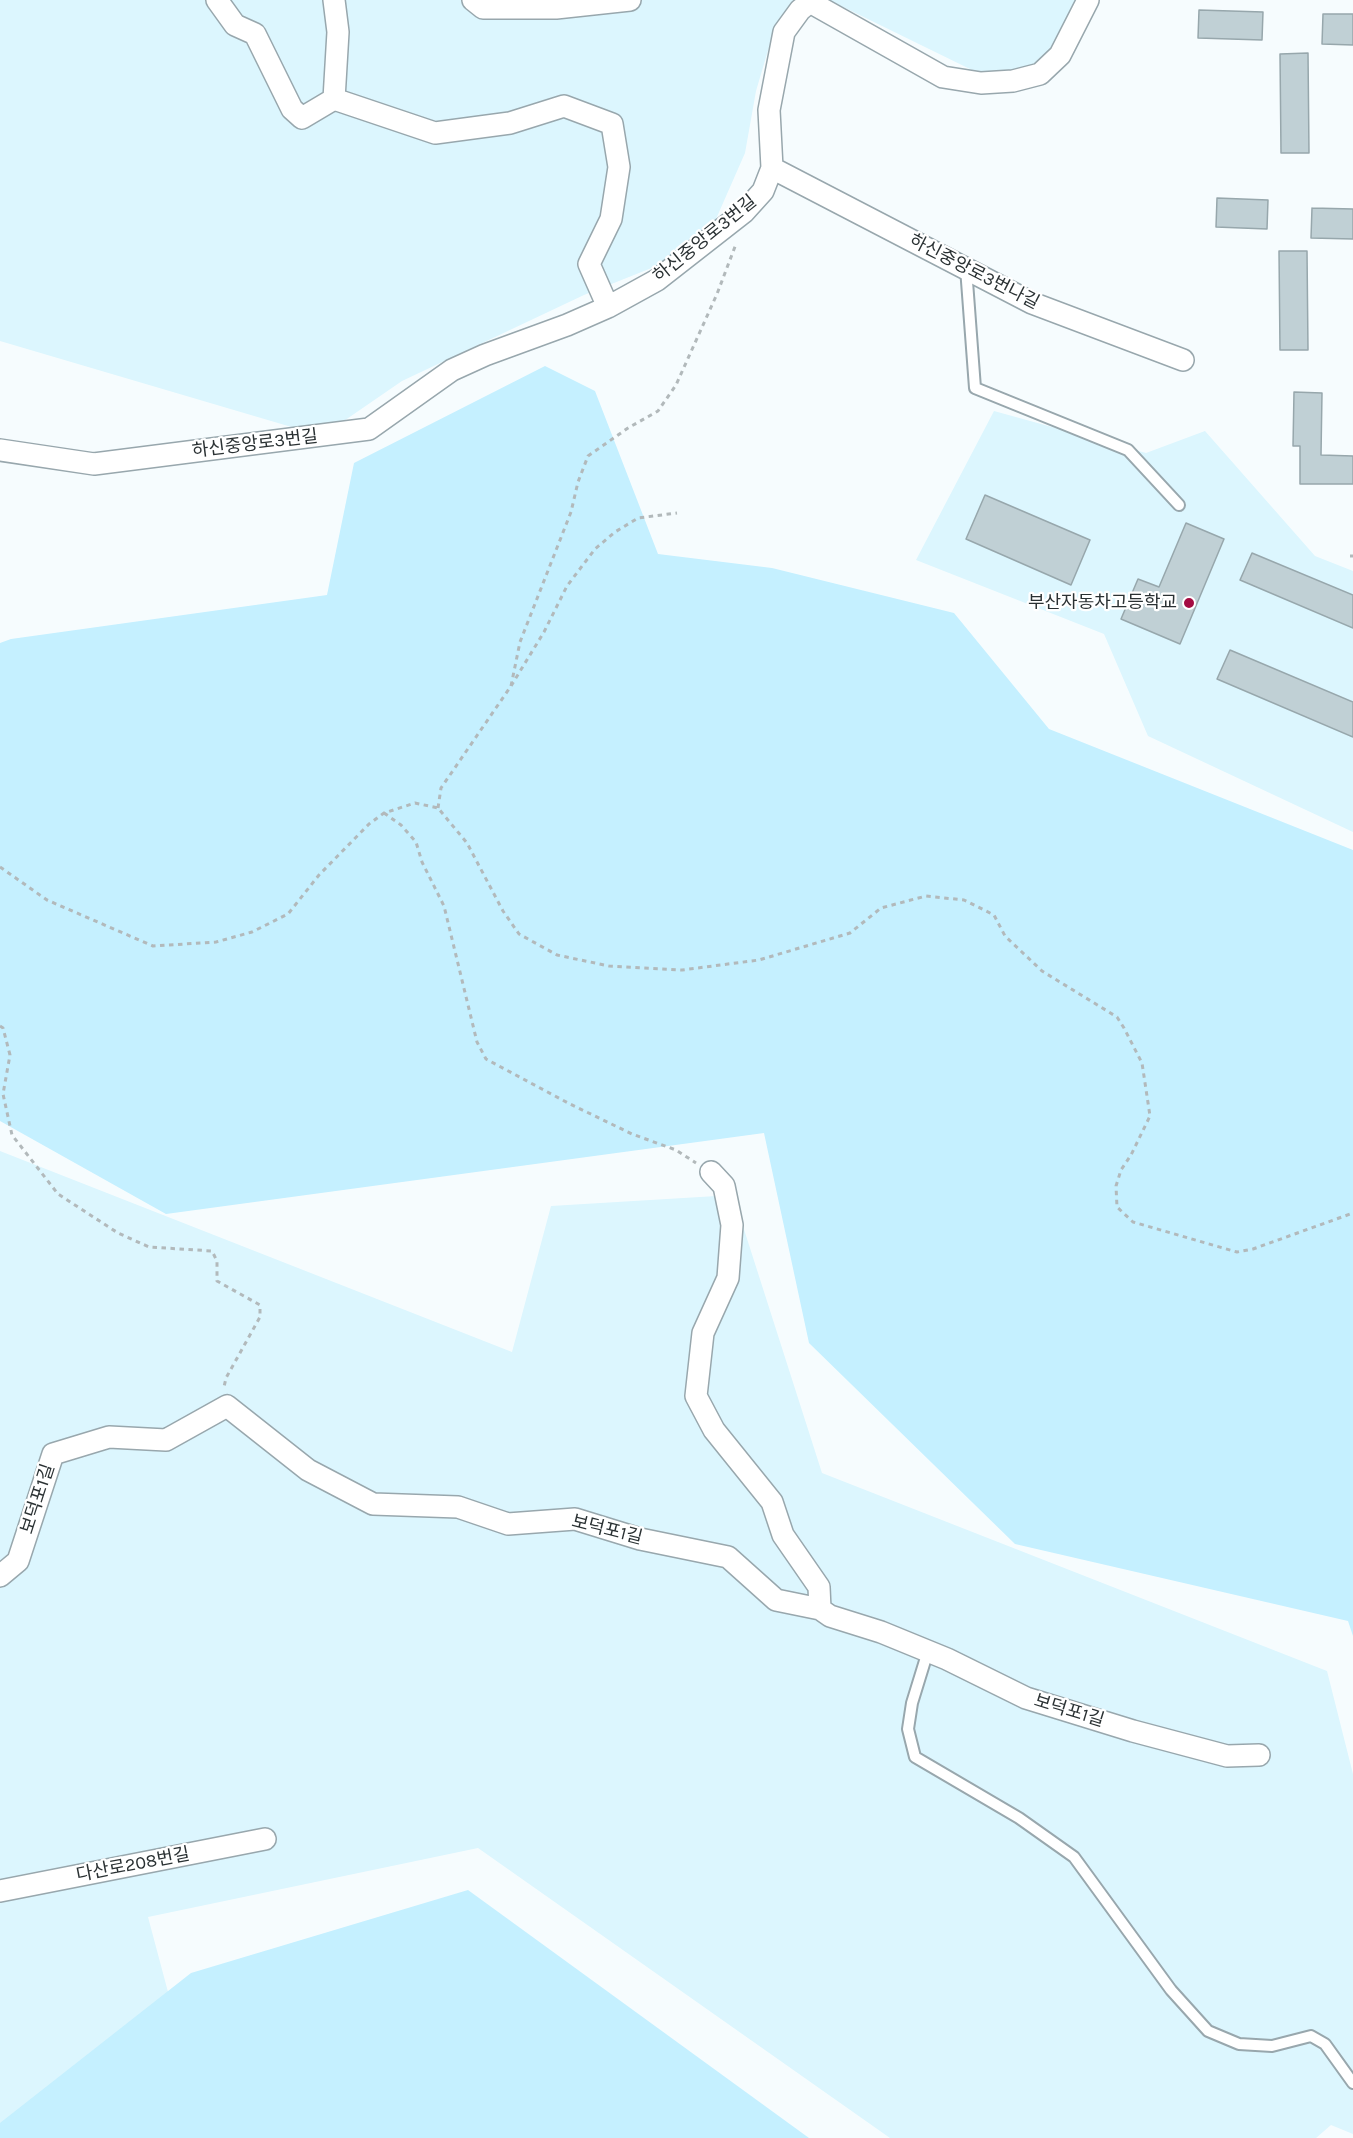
<!DOCTYPE html>
<html>
<head>
<meta charset="utf-8">
<style>
	body { margin:0 }
	canvas { display:block; background:#f6fcfe }
</style>
</head>
<body>
<canvas width="1353" height="2138"></canvas>
<script>
const context = document.querySelector('canvas').getContext('2d');
context.lineJoin = 'round';
function fillPath(path, color) { context.fillStyle = color; context.fill(path, 'evenodd'); }
const poly = rows => new Path2D(rows.map(r => 'M' + r).join(''));
function strokePath(path, color, width, dash) { context.strokeStyle = color; context.lineWidth = width; context.lineCap = dash ? 'butt' : 'round'; context.setLineDash(dash || []); context.stroke(path); }
function label(font, color, halo, rows, align = 'center') {
  context.font = font + ' Karla,"Noto Sans KR",sans-serif'; context.lineWidth = 4.5; context.setLineDash([]); context.textBaseline = 'middle'; context.strokeStyle = halo; context.fillStyle = color; for (const [text, x, y, turn = 0] of rows) {
    context.save(); context.translate(x, y); context.rotate((+turn || 0) * Math.PI / 180); context.textAlign = isNaN(turn) ? turn : align; if (halo) context.strokeText(text, 0, 0); context.fillText(text, 0, 0); context.restore();
  }
}
fillPath(poly([
	[0,0,798,0,774,30,756,91,745,153,716,219,664,263,584,295,402,381,322,436,0,341],
	[829,0,1077,0,1054,44,1033,67,993,75,974,71],
	[994,411,1146,453,1205,431,1315,556,1353,571,1353,832,1148,736,1104,634,916,560],
	[0,1151,512,1352,551,1206,733,1195,822,1473,1327,1671,1353,1774,1353,2134,1331,2125,1316,2138,890,2138,478,1848,148,1917,196,2097,0,2138]
]), '#dcf6fe');
fillPath(poly([
	[545,366,595,391,658,554,772,568,954,613,1049,729,1353,850,1353,1636,1348,1621,1015,1544,809,1343,764,1133,166,1214,0,1121,0,643,11,639,327,595,354,463],
	[468,1890,809,2138,0,2138,0,2123,191,1973]
]), '#c5f0ff');
const building = poly([
	[1199,10,1263,12,1262,40,1198,38,1199,10],
	[1323,14,1353,14,1353,45,1322,44,1323,14],
	[1308,53,1309,153,1281,153,1280,54,1308,53],
	[1217,198,1268,200,1267,229,1216,227,1217,198],
	[1312,208,1353,209,1353,239,1311,238,1312,208],
	[1279,251,1307,251,1308,350,1280,350,1279,251],
	[1294,392,1322,393,1321,455,1353,456,1353,484,1300,484,1300,446,1293,446,1294,392],
	[985,495,1090,540,1071,585,966,539,985,495],
	[1186,523,1224,539,1180,644,1121,619,1138,579,1159,587,1186,523],
	[1252,553,1353,595,1353,628,1240,580,1252,553],
	[1230,650,1353,702,1353,737,1217,679,1230,650]
]);
fillPath(building, '#c0d0d5');
strokePath(building, '#97a7ac', 1.5);
const service = poly([
	[966,268,975,388,1128,450,1179,505],
	[928,1651,912,1703,908,1729,915,1757,1019,1818,1074,1857,1171,1990,1208,2031,1239,2044,1272,2046,1311,2036,1325,2044,1353,2083]
]);
const minor = poly([
	[217,0,235,25,255,34,292,109,302,118,334,99,338,32,334,0],
	[473,0,483,8,556,8,630,0],
	[334,99,435,133,510,123,564,106,612,124,619,167,611,219,589,264,608,307],
	[772,168,1032,303,1183,360],
	[0,450,94,464,369,429,452,370,485,355,567,325,608,307,657,280,744,212,763,191,772,168,769,110,784,32,800,10,810,2,943,77,981,83,1013,81,1040,74,1060,55,1088,0],
	[711,1172,724,1186,732,1225,728,1278,703,1333,696,1396,714,1430,772,1502,783,1535,819,1587,820,1609],
	[0,1576,18,1561,53,1454,109,1437,166,1440,227,1406,308,1470,373,1504,458,1507,508,1524,575,1519,640,1539,728,1557,776,1600,820,1609,830,1616,881,1632,947,1659,1026,1698,1133,1731,1227,1756,1259,1755],
	[0,1891,265,1839]
]);
strokePath(service, '#98a7ad', 14);
strokePath(minor, '#98a7ad', 24);
strokePath(poly([
	[1350,556,1353,556],
	[511,686,520,642,571,512,578,482,588,456,628,428,658,411,676,385,717,294,736,244],
	[438,808,441,788,511,686,544,632,567,586,595,549,615,532,638,518,677,513],
	[384,813,401,825,416,842,422,862,444,906,477,1042,486,1059,570,1104,632,1134,676,1150,696,1163],
	[0,867,47,900,153,946,216,942,252,932,288,914,319,875,369,824,384,813,415,803,438,808,467,843,503,911,519,934,557,955,609,966,682,970,759,960,850,933,881,908,926,896,964,900,994,915,1005,936,1042,971,1117,1017,1124,1028,1142,1063,1150,1116,1131,1155,1121,1170,1116,1186,1117,1207,1133,1222,1237,1252,1253,1249,1353,1213],
	[0,1026,3,1028,10,1055,3,1094,12,1135,58,1194,118,1233,149,1247,212,1251,217,1261,217,1281,260,1305,260,1317,226,1378,224,1387]
]), '#b2b9bb', 3, [4.5, 4.5]);
strokePath(service, '#fff', 10);
strokePath(minor, '#fff', 21);
for (const [x, y, r, color] of [
	[1189,603,6,"#a40b42"]
]) { const dot = new Path2D(); dot.arc(x, y, r, 0, 2 * Math.PI); context.fillStyle = color; context.fill(dot); strokePath(dot, '#fff', 2); }
label('18px', '#2a3133', '#fff', [
	["하신중앙로3번길",705,239,-39],
	["하신중앙로3번나길",974,272,27],
	["하신중앙로3번길",255,444,-7],
	["보덕포1길",38,1499,-72],
	["보덕포1길",607,1530,14],
	["보덕포1길",1069,1711,17],
	["다산로208번길",133,1865,-11]
]);
label('18px', '#2a3133', '#fff', [
	["부산자동차고등학교",1177,603]
], 'right');
</script>
</body>
</html>
